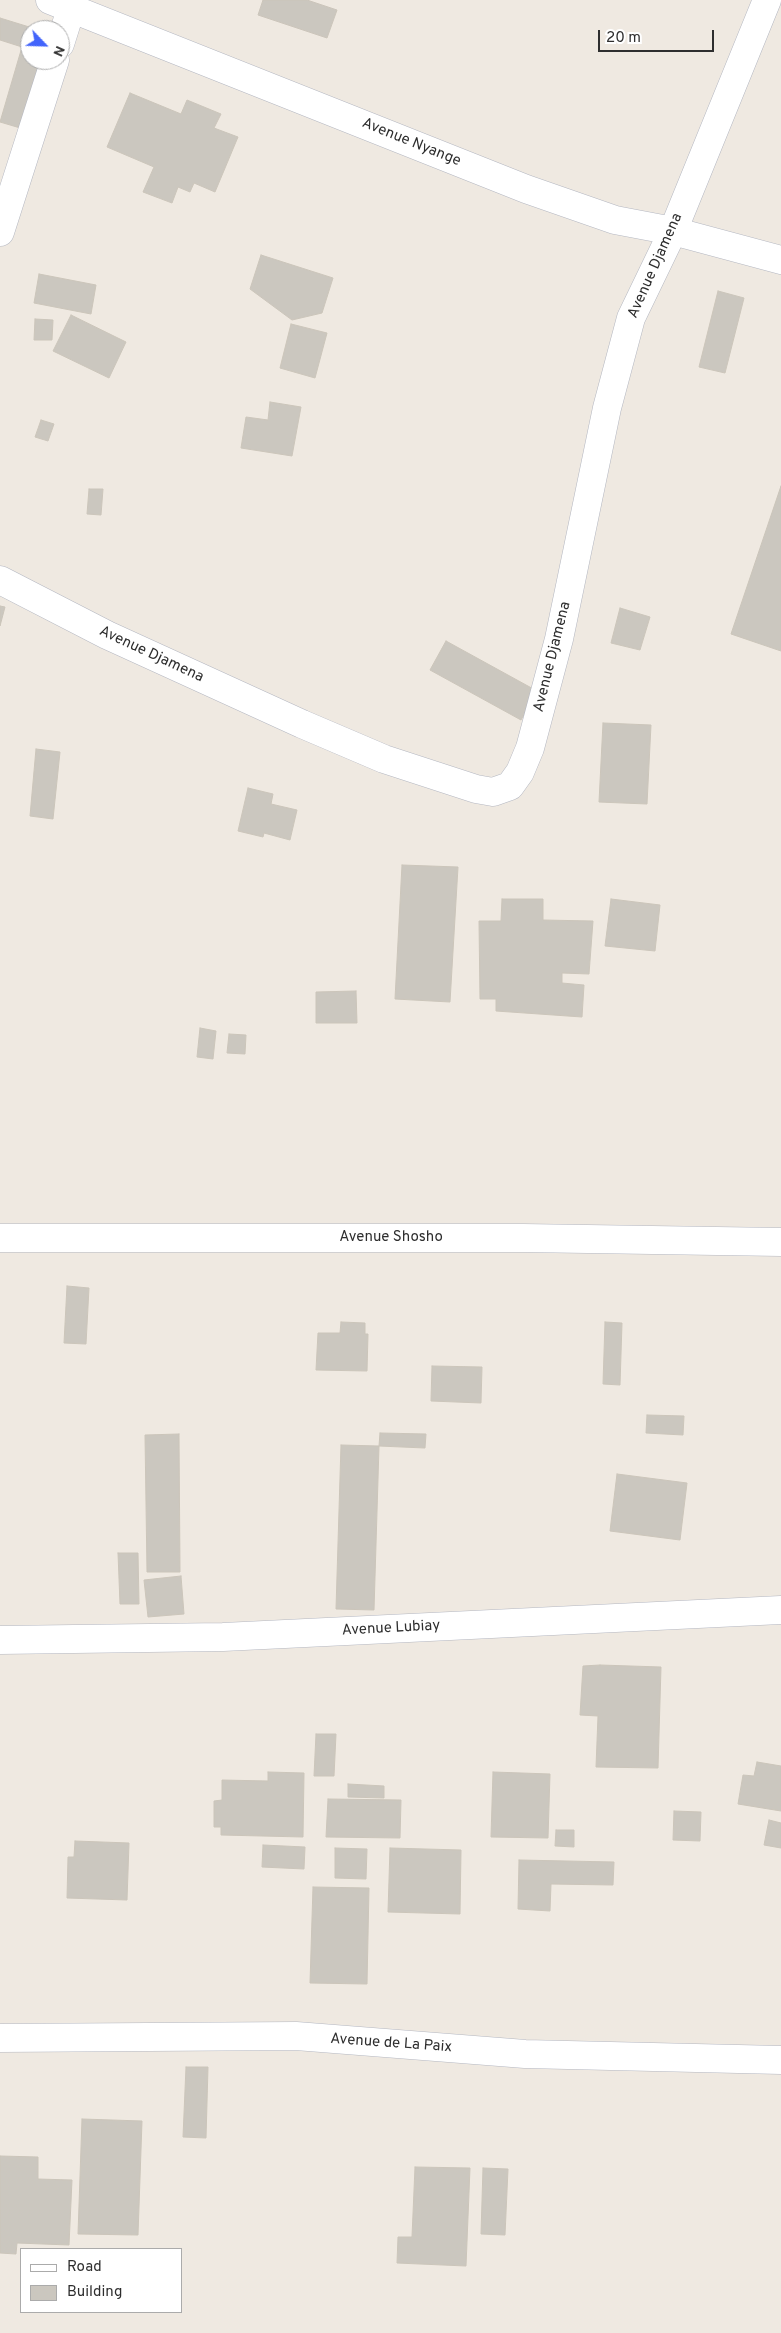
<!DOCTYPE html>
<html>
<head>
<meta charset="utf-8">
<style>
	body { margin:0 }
	#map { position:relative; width:781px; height:2333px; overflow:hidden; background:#efe9e1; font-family:Overpass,sans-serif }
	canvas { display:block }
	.legend { position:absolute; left:20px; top:2248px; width:162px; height:65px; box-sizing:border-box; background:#fff; border:1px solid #ababab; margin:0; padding:6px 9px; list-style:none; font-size:15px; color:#2e2e2e }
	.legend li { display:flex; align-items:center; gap:10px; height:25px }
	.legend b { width:25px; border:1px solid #ababab }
	.north { position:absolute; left:20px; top:20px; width:50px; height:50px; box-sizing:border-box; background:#fff; border:1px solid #ababab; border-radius:50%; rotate:114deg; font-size:14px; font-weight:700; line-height:20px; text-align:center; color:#2e2e2e }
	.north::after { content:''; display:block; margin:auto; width:18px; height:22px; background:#4264fb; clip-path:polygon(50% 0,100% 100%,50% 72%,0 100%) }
	.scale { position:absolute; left:598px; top:30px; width:116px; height:22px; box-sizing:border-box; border:2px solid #2e2e2e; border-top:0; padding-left:6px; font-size:15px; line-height:18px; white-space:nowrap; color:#2e2e2e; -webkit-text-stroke:4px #fff; paint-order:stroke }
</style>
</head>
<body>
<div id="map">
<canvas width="781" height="2333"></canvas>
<ul class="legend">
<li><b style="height:6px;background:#fff"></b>Road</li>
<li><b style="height:14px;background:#cbc7bf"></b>Building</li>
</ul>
<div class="north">N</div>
<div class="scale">20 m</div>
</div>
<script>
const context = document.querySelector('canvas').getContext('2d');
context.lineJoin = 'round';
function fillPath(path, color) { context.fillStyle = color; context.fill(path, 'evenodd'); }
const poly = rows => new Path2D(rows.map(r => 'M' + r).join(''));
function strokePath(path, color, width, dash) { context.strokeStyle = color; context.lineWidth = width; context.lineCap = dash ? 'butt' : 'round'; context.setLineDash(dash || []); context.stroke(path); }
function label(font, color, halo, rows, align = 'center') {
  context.font = font + ' Overpass,sans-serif'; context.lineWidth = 4; context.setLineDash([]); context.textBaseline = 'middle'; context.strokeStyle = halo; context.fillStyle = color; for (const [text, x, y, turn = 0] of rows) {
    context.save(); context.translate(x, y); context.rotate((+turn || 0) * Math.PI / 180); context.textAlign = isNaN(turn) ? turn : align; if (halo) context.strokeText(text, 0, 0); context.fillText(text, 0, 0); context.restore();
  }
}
const building = poly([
	[263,0,307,0,337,10,327,38,258,15,263,0],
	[0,18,39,30,30,30,30,60,48,60,27,130,0,122,22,47,0,40,0,18],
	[130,93,181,114,187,100,221,114,214,128,238,137,215,192,194,183,190,192,178,187,172,203,143,192,154,167,107,147,130,93],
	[261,255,333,278,322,313,292,320,250,289,261,255],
	[39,274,96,285,91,314,34,303,39,274],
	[718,291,744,298,725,373,699,367,718,291],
	[71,315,126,342,109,378,53,351,71,315],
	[35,319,53,320,52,340,34,340,35,319],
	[291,324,327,333,315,378,280,368,291,324],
	[270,402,301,407,292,456,241,448,246,417,268,420,270,402],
	[41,420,54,424,48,441,35,437,41,420],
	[781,486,781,651,731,634,781,486],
	[89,489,103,489,101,515,87,514,89,489],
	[0,606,5,607,0,626,0,606],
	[620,608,650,617,640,650,611,643,620,608],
	[446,641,537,691,521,720,430,670,446,641],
	[603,723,651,725,647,804,599,802,603,723],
	[36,749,60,752,53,819,30,816,36,749],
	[248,788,273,794,271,804,297,810,290,840,264,833,263,837,238,831,248,788],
	[402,865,458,867,450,1002,395,999,402,865],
	[502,899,543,899,543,920,593,921,589,974,562,973,562,983,584,985,582,1017,496,1011,496,999,480,999,479,921,501,921,502,899],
	[611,899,660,905,655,951,605,946,611,899],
	[356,991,357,1023,316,1023,316,992,356,991],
	[200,1028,216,1031,213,1059,197,1057,200,1028],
	[229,1034,246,1035,245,1054,227,1053,229,1034],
	[67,1286,89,1288,86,1344,64,1343,67,1286],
	[341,1322,365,1323,365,1334,368,1334,367,1371,316,1370,318,1333,340,1333,341,1322],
	[605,1322,622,1323,620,1385,603,1384,605,1322],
	[432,1366,482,1367,481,1403,431,1401,432,1366],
	[647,1415,684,1416,683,1435,646,1433,647,1415],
	[380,1433,426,1434,425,1448,379,1446,380,1433],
	[179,1434,180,1572,147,1572,145,1435,179,1434],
	[341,1445,379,1446,374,1610,336,1609,341,1445],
	[617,1474,687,1483,680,1540,610,1531,617,1474],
	[118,1553,138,1553,139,1604,120,1604,118,1553],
	[181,1576,184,1614,148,1617,144,1580,181,1576],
	[600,1665,661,1667,658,1768,596,1767,598,1716,580,1715,583,1666,600,1665],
	[316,1734,336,1734,334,1776,314,1776,316,1734],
	[757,1762,781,1766,781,1811,738,1804,743,1775,754,1776,757,1762],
	[268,1772,304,1773,303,1837,221,1835,221,1827,214,1827,214,1801,222,1800,222,1780,268,1781,268,1772],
	[493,1772,550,1774,548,1838,491,1837,493,1772],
	[348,1784,384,1786,384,1798,348,1797,348,1784],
	[328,1799,401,1800,400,1838,326,1837,328,1799],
	[674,1811,701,1812,700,1841,673,1840,674,1811],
	[769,1820,781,1823,781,1848,764,1845,769,1820],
	[556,1830,574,1830,574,1847,555,1846,556,1830],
	[75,1841,129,1843,127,1900,67,1898,68,1857,74,1857,75,1841],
	[263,1845,305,1847,304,1869,262,1867,263,1845],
	[335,1848,367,1849,366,1879,335,1878,335,1848],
	[390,1848,461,1850,460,1914,388,1912,390,1848],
	[519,1860,614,1862,613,1885,551,1884,550,1911,518,1909,519,1860],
	[313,1887,369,1888,367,1984,310,1983,313,1887],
	[186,2067,208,2067,206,2138,183,2137,186,2067],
	[82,2119,142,2121,138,2235,78,2234,82,2119],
	[0,2156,38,2157,38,2179,72,2180,69,2245,17,2243,16,2254,0,2253,0,2156],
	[415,2167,470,2168,466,2266,397,2263,398,2237,412,2237,415,2167],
	[483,2168,508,2169,505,2235,481,2234,483,2168]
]);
fillPath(building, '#cbc7bf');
strokePath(building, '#cbc5ba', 1);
const minor = poly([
	[50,0,526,189,615,220,673,231,781,260],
	[60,44,71,9],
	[0,232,55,60],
	[0,580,107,635,302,724,384,759,476,789,493,792,510,786,520,772,530,748,559,639,607,408,631,318,673,231,767,0],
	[0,1238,523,1238,781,1242],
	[0,1640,223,1637,781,1610],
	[0,2038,296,2036,525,2054,781,2060]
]);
strokePath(minor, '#b4b7c1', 29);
strokePath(minor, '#fff', 28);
label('15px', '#2e2e2e', '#fff', [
	["Avenue Nyange",411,143,22],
	["Avenue Djamena",656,266,-66],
	["Avenue Djamena",151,655,25],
	["Avenue Djamena",553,657,-76],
	["Avenue Shosho",391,1238],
	["Avenue Lubiay",391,1629,-3],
	["Avenue de La Paix",391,2044,4]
]);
</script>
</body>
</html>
